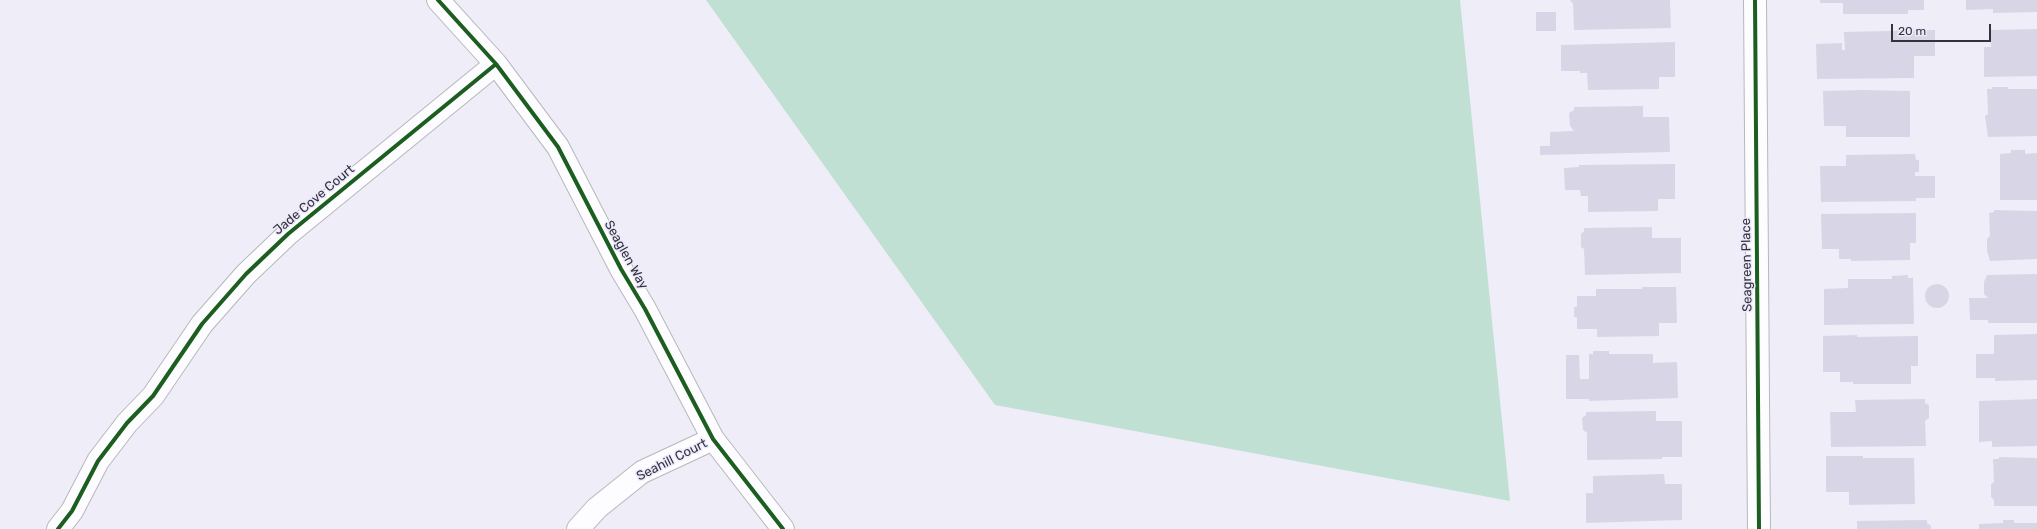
<!DOCTYPE html>
<html>
<head>
<meta charset="utf-8">
<style>
	body { margin:0 }
	#map { position:relative; width:2037px; height:529px; overflow:hidden; background:#efedf8; font-family:Rubik,sans-serif }
	canvas { display:block }
	.scale { position:absolute; left:1891px; top:24px; width:100px; height:18px; box-sizing:border-box; border:2px solid #34323a; border-top:0; padding-left:5px; font-size:12px; line-height:14px; white-space:nowrap; color:#34323a; -webkit-text-stroke:3px #ece9fc; paint-order:stroke }
</style>
</head>
<body>
<div id="map">
<canvas width="2037" height="529"></canvas>
<div class="scale">20 m</div>
</div>
<script>
const context = document.querySelector('canvas').getContext('2d');
context.lineJoin = 'round';
function fillPath(path, color) { context.fillStyle = color; context.fill(path, 'evenodd'); }
const poly = rows => new Path2D(rows.map(r => 'M' + r).join(''));
function strokePath(path, color, width, dash) { context.strokeStyle = color; context.lineWidth = width; context.lineCap = dash ? 'butt' : 'round'; context.setLineDash(dash || []); context.stroke(path); }
function label(font, color, halo, rows, align = 'center') {
  context.font = font + ' Rubik,sans-serif'; context.lineWidth = 3; context.setLineDash([]); context.textBaseline = 'middle'; context.strokeStyle = halo; context.fillStyle = color; for (const [text, x, y, turn = 0] of rows) {
    context.save(); context.translate(x, y); context.rotate((+turn || 0) * Math.PI / 180); context.textAlign = isNaN(turn) ? turn : align; if (halo) context.strokeText(text, 0, 0); context.fillText(text, 0, 0); context.restore();
  }
}
fillPath(poly([
	[706,0,1460,0,1510,501,995,405]
]), '#c0e0d4');
fillPath(poly([
	[1570,0,1670,0,1671,28,1574,30,1573,4],
	[1820,0,1924,0,1924,10,1908,10,1908,14,1843,14,1843,3,1820,3],
	[1966,0,2037,0,2037,12,1993,13,1993,9,1966,10],
	[1536,12,1556,12,1556,31,1536,31],
	[2037,29,2037,76,1984,77,1984,47,1991,47,1990,30],
	[1935,30,1935,56,1914,56,1914,78,1817,79,1816,44,1842,43,1842,50,1845,50,1844,32],
	[1675,42,1675,77,1659,77,1659,89,1588,90,1587,73,1580,73,1580,71,1561,71,1561,45],
	[1992,87,2008,87,2008,89,2037,89,2037,136,1988,137,1985,116,1988,114,1987,89,1992,89],
	[1860,90,1910,91,1910,137,1846,137,1846,126,1824,126,1823,91],
	[1643,106,1643,117,1669,117,1670,152,1540,155,1540,146,1550,146,1550,132,1574,131,1570,126,1569,113,1574,110,1574,107],
	[2011,150,2025,150,2025,154,2037,153,2037,200,2000,200,2000,154,2011,153],
	[1915,154,1916,160,1919,160,1919,172,1915,172,1915,176,1935,176,1935,198,1916,198,1916,201,1821,202,1820,166,1846,166,1846,155],
	[1675,164,1675,199,1658,199,1658,211,1588,212,1588,196,1581,196,1580,190,1565,190,1564,168,1579,167,1579,165],
	[1994,210,2037,211,2037,259,1990,261,1987,251,1987,239,1990,236,1989,213,1994,212],
	[1916,213,1916,243,1910,243,1910,260,1851,261,1851,259,1839,259,1839,249,1822,249,1821,214],
	[1652,227,1652,238,1681,238,1681,273,1585,275,1584,249,1581,247,1581,234,1584,231,1584,228],
	[2037,274,2037,323,1988,323,1988,320,1970,320,1969,298,1988,298,1984,294,1984,282,1987,275],
	[1908,275,1908,278,1913,278,1914,324,1824,325,1824,289,1848,288,1848,279,1892,279,1892,276],
	'1925 296a12 12 0 1 1 24 0a12 12 0 1 1-24 0Z',
	[1642,287,1676,287,1677,323,1659,323,1659,336,1597,337,1597,329,1577,329,1577,317,1574,317,1574,307,1577,307,1577,296,1596,296,1596,289,1642,289],
	[2037,334,2037,380,1995,381,1995,378,1976,378,1976,354,1994,354,1994,335],
	[1857,335,1857,337,1918,336,1918,366,1911,366,1911,384,1853,384,1853,382,1840,382,1840,372,1823,372,1823,336],
	[1593,351,1609,351,1609,354,1653,354,1653,363,1677,362,1678,398,1589,401,1589,399,1566,399,1566,355,1579,355,1580,379,1589,379,1589,354,1593,354],
	[1925,399,1925,403,1929,405,1929,418,1925,421,1926,446,1831,447,1830,412,1856,412,1855,400],
	[2037,399,2037,446,1992,447,1992,441,1979,442,1979,401],
	[1656,411,1656,421,1682,421,1682,457,1662,457,1662,459,1587,460,1587,433,1583,430,1582,418,1586,415,1586,412],
	[1826,456,1863,456,1863,458,1914,458,1915,504,1849,505,1849,492,1826,492],
	[1999,457,2037,458,2037,506,1994,506,1994,500,1991,497,1991,484,1994,482,1993,459,1999,459],
	[1664,474,1665,484,1682,484,1682,520,1586,523,1586,493,1593,493,1593,476],
	[1927,520,1927,523,1931,526,1931,529,1857,529,1857,521],
	[2003,520,2014,520,2014,523,2037,523,2037,529,1979,529,1979,524,2003,523]
]), '#d8d6e6');
const minor = poly([
	[438,0,496,64,558,147,621,269,645,309,713,439,783,529],
	[1755,0,1759,529],
	[58,529,72,511,98,461,127,423,153,396,202,324,246,274,288,234,496,64],
	[578,529,597,508,642,472,713,439]
]);
strokePath(minor, '#b8b7be', 24);
strokePath(minor, '#fdfcfe', 22);
strokePath(poly([
	[438,0,496,64,558,147,621,269,645,309,713,439,783,529],
	[1755,0,1759,529],
	[58,529,72,511,98,461,127,423,153,396,202,324,246,274,288,234,496,64]
]), '#1b5e20', 4);
label('13px', '#34323a', '#ece9fc', [
	["Jade Cove Court",314,200,-40],
	["Seaglen Way",626,255,61],
	["Seagreen Place",1747,265,-91],
	["Seahill Court",672,460,-27]
]);
</script>
</body>
</html>
